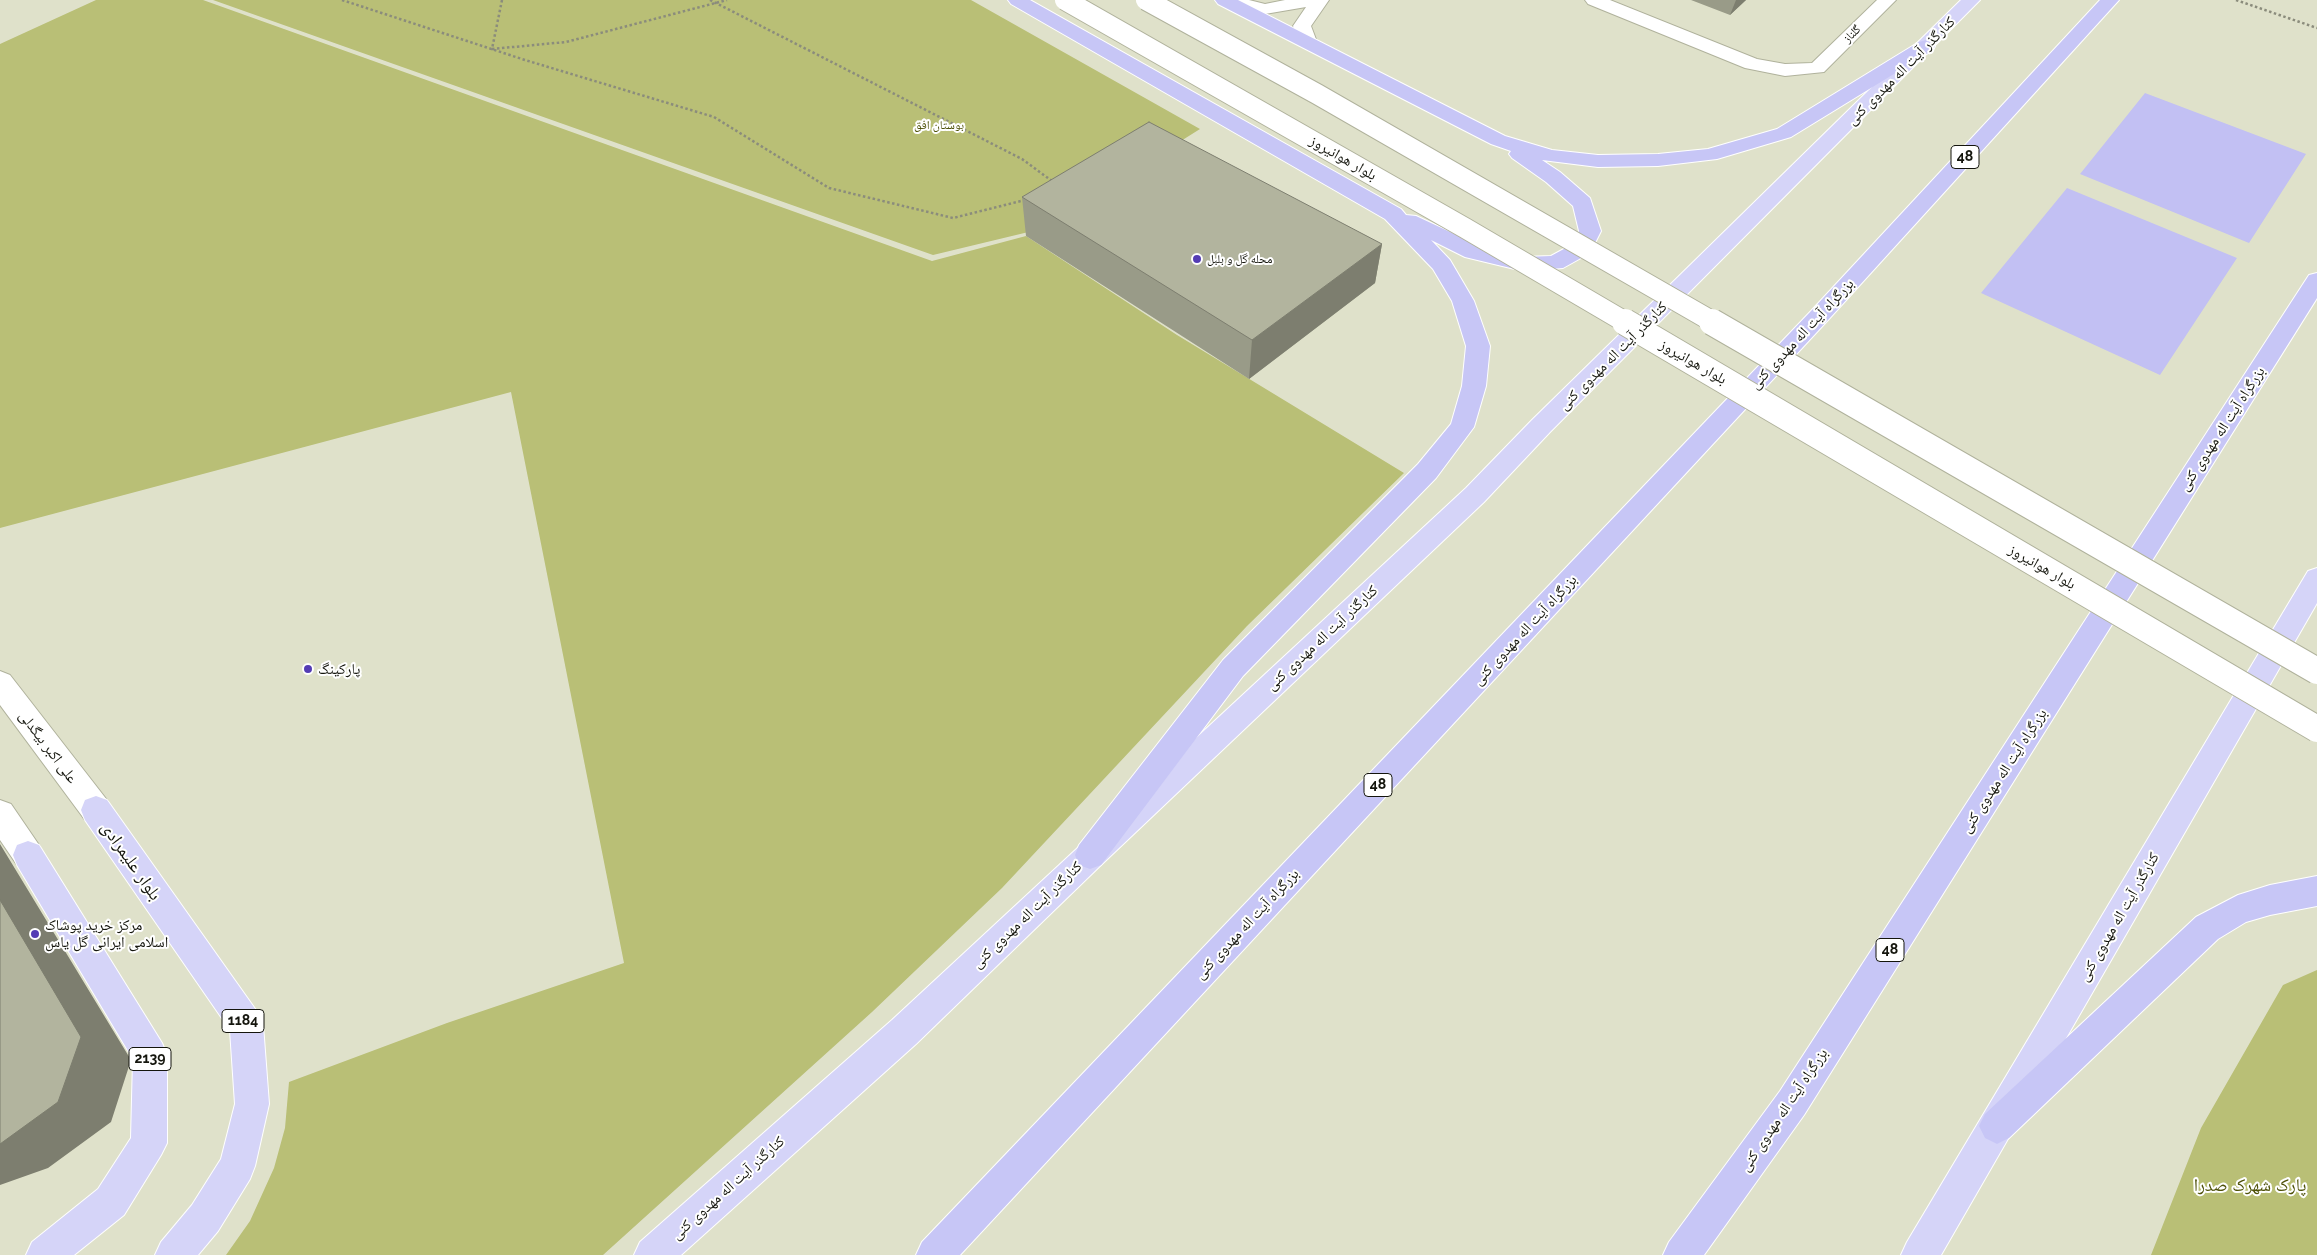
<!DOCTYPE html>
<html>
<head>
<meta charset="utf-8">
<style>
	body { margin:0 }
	canvas { display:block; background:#dfe1ca }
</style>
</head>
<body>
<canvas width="2317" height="1255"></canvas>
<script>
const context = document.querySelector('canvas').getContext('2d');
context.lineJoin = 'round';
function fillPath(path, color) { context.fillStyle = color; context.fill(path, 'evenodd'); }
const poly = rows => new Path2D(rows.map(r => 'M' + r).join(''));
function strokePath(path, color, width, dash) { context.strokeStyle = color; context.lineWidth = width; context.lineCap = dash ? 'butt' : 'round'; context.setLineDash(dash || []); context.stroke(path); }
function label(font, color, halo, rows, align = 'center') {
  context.font = font + ' Raleway,"Noto Naskh Arabic",sans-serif'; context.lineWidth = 4; context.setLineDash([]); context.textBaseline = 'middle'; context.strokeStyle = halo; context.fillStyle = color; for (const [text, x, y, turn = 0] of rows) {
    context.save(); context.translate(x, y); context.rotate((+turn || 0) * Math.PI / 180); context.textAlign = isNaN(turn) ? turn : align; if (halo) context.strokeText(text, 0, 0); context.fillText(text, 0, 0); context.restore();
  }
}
fillPath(poly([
	[96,0,203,0,932,261,1026,236,1177,335,1404,473,1247,626,1002,888,872,1012,603,1255,226,1255,250,1221,274,1168,285,1128,289,1082,447,1023,624,963,511,392,0,528,0,44],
	[213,0,971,0,1200,129,1041,229,933,255],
	[2317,970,2317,1255,2151,1255,2201,1128,2283,985]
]), '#b9bf76');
fillPath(poly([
	[2145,93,2306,154,2249,243,2080,174],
	[2067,188,2237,258,2160,375,1981,293]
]), '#c2c0f3');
const minor = poly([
	[1216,0,1249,0,1265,4,1285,0,1329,0,1311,26,1317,42,1315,46,1308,48,1301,46,1293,26,1306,7,1265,14,1219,4,1216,0],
	[1585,0,1610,0,1757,59,1785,64,1812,63,1877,0,1896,0,1824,72,1785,76,1745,68,1588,4,1585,0]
]);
const tertiary = poly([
	[0,671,10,675,107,800,111,810,107,820,96,824,85,820,0,705,0,671],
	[0,800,11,804,39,845,43,855,39,865,28,869,17,865,0,840,0,800]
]);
const primary = poly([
	[1961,0,1980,0,1550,432,1484,502,1101,865,916,1044,681,1255,634,1255,640,1242,892,1020,1466,488,1532,420,1961,0],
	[2317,568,2317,603,1941,1255,1901,1255,1907,1242,2308,571,2317,568],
	[96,796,107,800,258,1013,263,1025,269,1104,255,1166,250,1179,218,1231,198,1255,155,1255,161,1242,192,1205,221,1159,235,1104,230,1030,85,820,81,810,85,800,96,796],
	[28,841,39,845,162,1043,167,1055,167,1143,161,1155,124,1215,74,1255,26,1255,32,1242,98,1189,131,1138,133,1059,17,865,13,855,17,845,28,841]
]);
const trunk = poly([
	[1008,0,1030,0,1401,209,1406,215,1416,216,1480,246,1523,257,1551,256,1573,244,1579,231,1573,206,1546,182,1512,158,1509,154,1511,151,1491,144,1218,4,1215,0,1238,0,1505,136,1552,150,1598,155,1658,154,1708,149,1777,129,1919,42,1926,40,1933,42,1935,46,1933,50,1791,137,1717,159,1658,166,1598,167,1542,160,1560,172,1590,198,1601,231,1590,253,1563,268,1523,271,1465,257,1431,240,1450,260,1474,301,1490,346,1486,386,1474,427,1436,478,1243,676,1101,865,1090,869,1079,865,1075,855,1079,845,1223,660,1418,464,1451,424,1462,386,1466,346,1452,301,1433,269,1385,219,1011,4,1008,0],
	[2100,0,2119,0,1828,320,960,1255,916,1255,922,1242,1812,310,2100,0],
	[2317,273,2317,298,1804,1115,1704,1255,1663,1255,1669,1242,1780,1091,2309,275,2317,273],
	[2317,876,2317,906,2270,915,2246,922,2218,939,2009,1138,1997,1144,1985,1138,1979,1126,1985,1114,2196,917,2238,895,2270,885,2317,876]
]);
strokePath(minor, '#b0b29c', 2);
strokePath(tertiary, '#b0b29c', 2);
strokePath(primary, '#fff', 2);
strokePath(trunk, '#fff', 2);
strokePath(poly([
	[342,0,525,60,714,117,829,188,953,218,1025,200],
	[502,0,492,49,566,42,727,0],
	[710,0,1022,159,1052,181],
	[2236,0,2317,28]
]), '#8b8c7c', 2.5, [2.5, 2.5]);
fillPath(minor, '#fff');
fillPath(tertiary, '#fff');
fillPath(primary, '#d5d4f8');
fillPath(trunk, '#c7c6f6');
const secondaryBridgeFar1 = poly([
	[1065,0,1465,228,1627,323],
	[1146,0,1317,94,1715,323]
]);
const secondaryBridge = poly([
	[1625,322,2317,729],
	[1712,322,2317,671]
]);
strokePath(secondaryBridgeFar1, '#b0b29c', 22, []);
strokePath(secondaryBridge, '#b0b29c', 28, []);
strokePath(secondaryBridgeFar1, '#fff', 20);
strokePath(secondaryBridge, '#fff', 26);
fillPath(poly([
	[1691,0,1746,0,1730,15],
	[1022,197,1382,244,1375,283,1249,379,1026,236]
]), '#999b88');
fillPath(poly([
	[1736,0,1746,0,1730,15],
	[1382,244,1375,283,1249,379,1252,340],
	[0,844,131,1060,111,1122,48,1168,0,1185]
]), '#7d7e6f');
const building = poly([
	[1149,122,1382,244,1252,340,1022,197,1149,122],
	[0,900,81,1037,58,1102,0,1144,0,900]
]);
fillPath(building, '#b2b49e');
strokePath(building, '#7d7e6f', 1);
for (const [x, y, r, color] of [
	[1197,259,5,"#543cb4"],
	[308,669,5,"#543cb4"],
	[35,934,5,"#543cb4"]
]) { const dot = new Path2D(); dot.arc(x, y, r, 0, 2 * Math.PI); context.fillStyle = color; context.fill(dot); strokePath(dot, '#fff', 2); }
label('12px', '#14150d', '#fff', [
	["گلناز",1852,34,-44]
]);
label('12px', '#4e5108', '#fff', [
	["بوستان افق",939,125]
]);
label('12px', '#14150d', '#fff', [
	["محله گل و بلبل",1207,259]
], 'left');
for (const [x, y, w] of [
	[1965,157,28],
	[1378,785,28],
	[1890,950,28],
	[243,1021,42],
	[150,1059,42]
]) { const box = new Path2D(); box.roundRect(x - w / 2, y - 11.5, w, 23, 4); context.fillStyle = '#fff'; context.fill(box); strokePath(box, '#14150d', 1); }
label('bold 14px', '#14150d', null, [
	["48",1965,157],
	["48",1378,785],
	["48",1890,950],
	["1184",243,1021],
	["2139",150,1059]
]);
label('15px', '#14150d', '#fff', [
	["کنارگذر آیت اله مهدوی کنی",1901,71,-45],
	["بلوار هوانیروز",1343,158,30],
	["بزرگراه آیت اله مهدوی کنی",1802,334,-47],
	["کنارگذر آیت اله مهدوی کنی",1613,356,-45],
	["بلوار هوانیروز",1693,362,30],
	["بزرگراه آیت اله مهدوی کنی",2222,429,-57],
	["بلوار هوانیروز",2042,567,30],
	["بزرگراه آیت اله مهدوی کنی",1525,630,-47],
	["کنارگذر آیت اله مهدوی کنی",1322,638,-43],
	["علی اکبر بیگدلی",48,747,53],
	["بزرگراه آیت اله مهدوی کنی",2004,771,-57],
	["کنارگذر آیت اله مهدوی کنی",1027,915,-44],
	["کنارگذر آیت اله مهدوی کنی",2119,917,-60],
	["بزرگراه آیت اله مهدوی کنی",1247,924,-47],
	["بزرگراه آیت اله مهدوی کنی",1784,1110,-56],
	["کنارگذر آیت اله مهدوی کنی",728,1188,-42]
]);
label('15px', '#14150d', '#fff', [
	["پارکینگ",318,669],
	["مرکز خرید پوشاک",45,925],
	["اسلامی ایرانی گل یاس",45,942]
], 'left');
label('18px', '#14150d', '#fff', [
	["بلوار علیمرادی",131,861,55]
]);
label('18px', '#4e5108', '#fff', [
	["پارک شهرک صدرا",2250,1186]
]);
</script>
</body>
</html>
